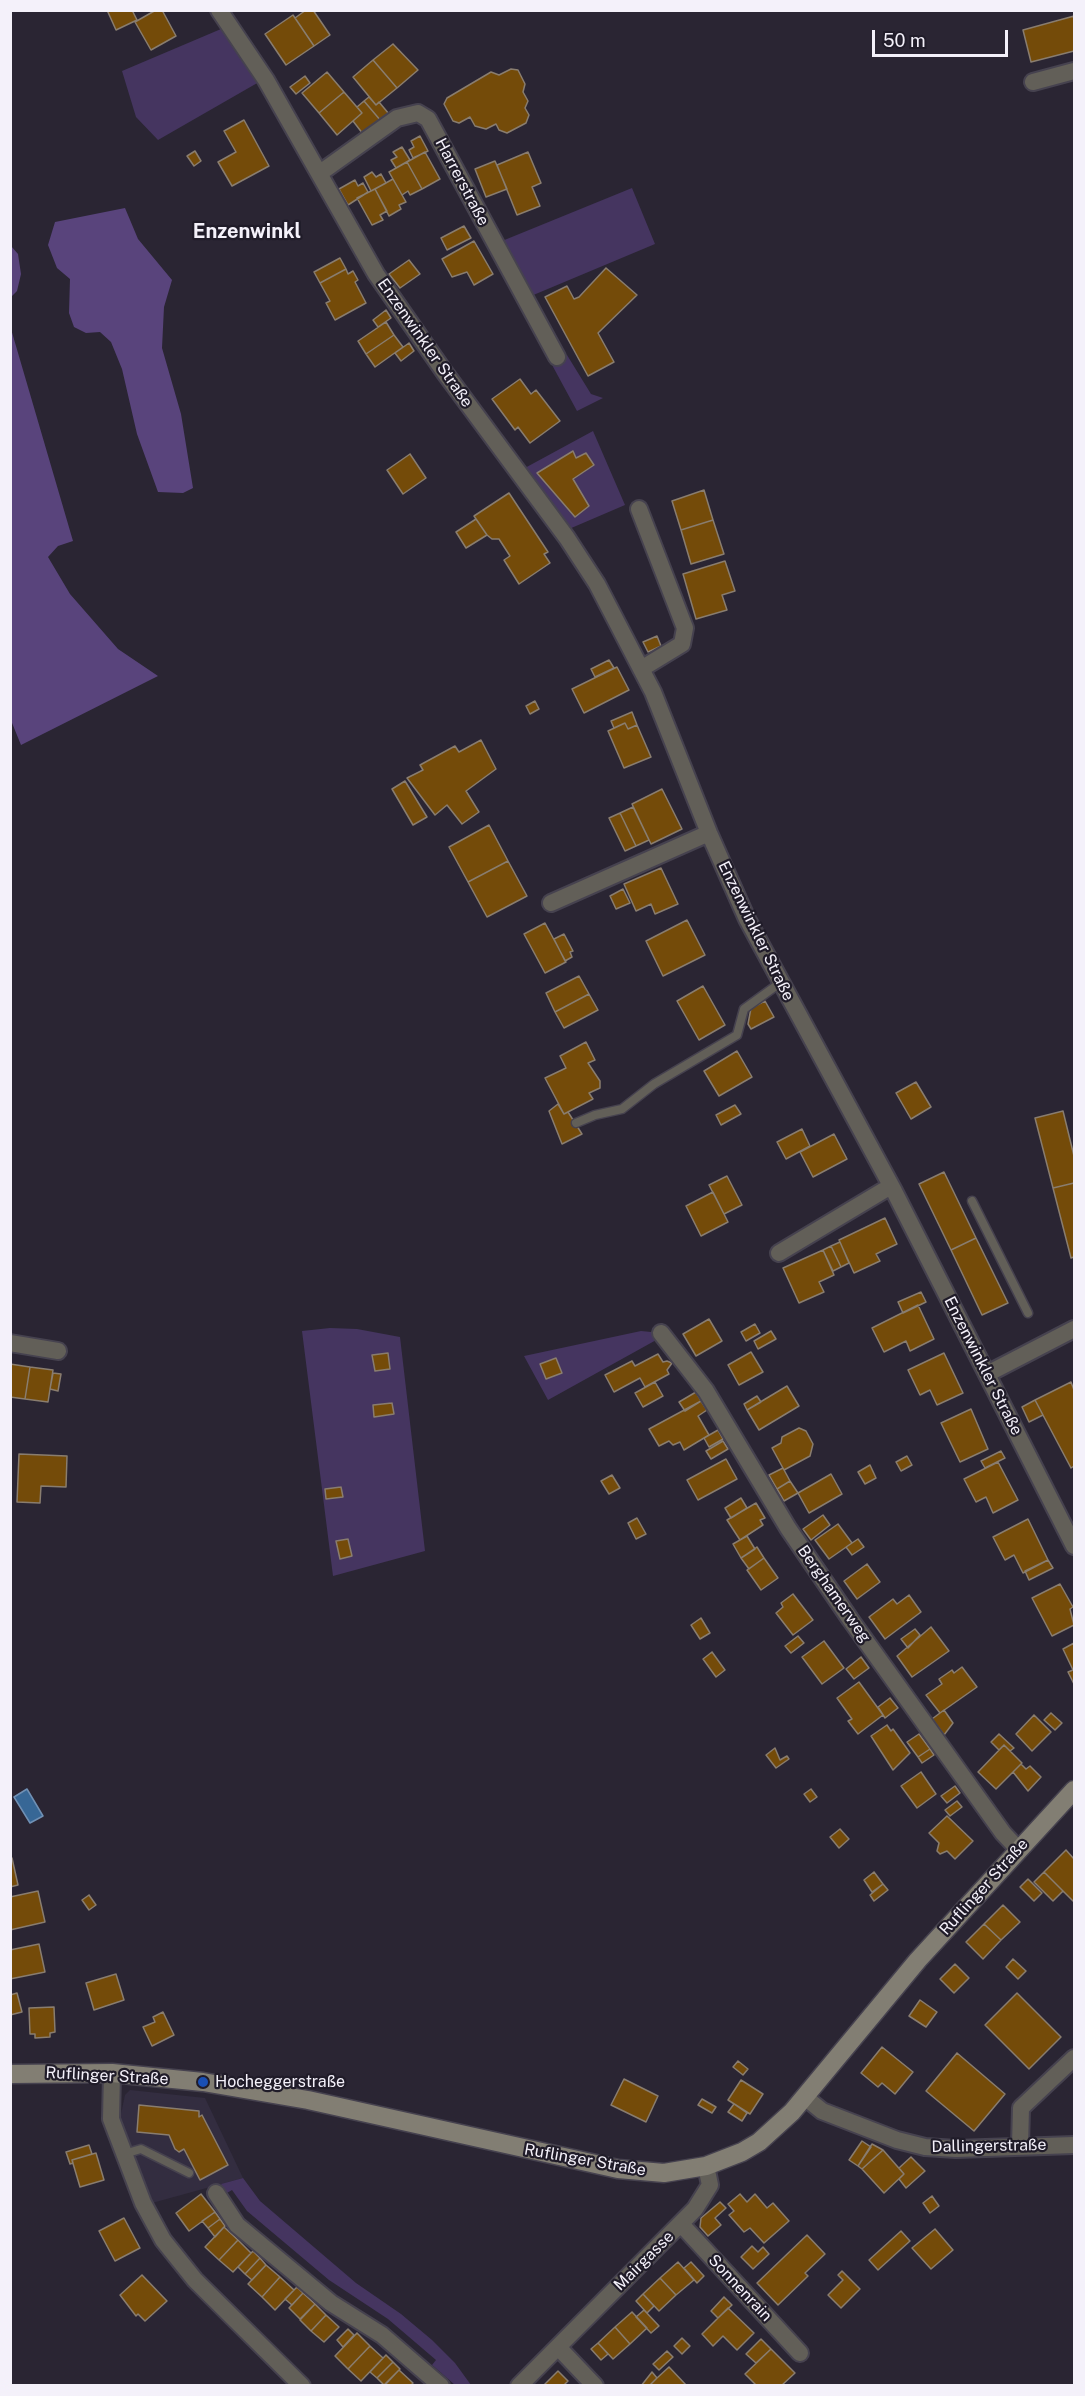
<!DOCTYPE html>
<html>
<head>
<meta charset="utf-8">
<style>
	body { margin:0 }
	#map { position:relative; width:1085px; height:2396px; overflow:hidden; background:#2a2533; font-family:"Public Sans",sans-serif }
	canvas { display:block }
	.frame { position:absolute; inset:0; border:12px solid #f4f1fa; pointer-events:none }
	.scale { position:absolute; left:872px; top:30px; width:136px; height:27px; box-sizing:border-box; border:3px solid #f4f1fa; border-top:0; padding-left:8px; font-size:18px; line-height:21px; white-space:nowrap; color:#f4f1fa; -webkit-text-stroke:4px #201c29; paint-order:stroke }
</style>
</head>
<body>
<div id="map">
<canvas width="1085" height="2396"></canvas>
<div class="frame"></div>
<div class="scale">50 m</div>
</div>
<script>
const context = document.querySelector('canvas').getContext('2d');
context.lineJoin = 'round';
function fillPath(path, color) { context.fillStyle = color; context.fill(path, 'evenodd'); }
const poly = rows => new Path2D(rows.map(r => 'M' + r).join(''));
function strokePath(path, color, width, dash) { context.strokeStyle = color; context.lineWidth = width; context.lineCap = dash ? 'butt' : 'round'; context.setLineDash(dash || []); context.stroke(path); }
function label(font, color, halo, rows, align = 'center') {
  context.font = font + ' "Public Sans",sans-serif'; context.lineWidth = 4.5; context.setLineDash([]); context.textBaseline = 'middle'; context.strokeStyle = halo; context.fillStyle = color; for (const [text, x, y, turn = 0] of rows) {
    context.save(); context.translate(x, y); context.rotate((+turn || 0) * Math.PI / 180); context.textAlign = isNaN(turn) ? turn : align; if (halo) context.strokeText(text, 0, 0); context.fillText(text, 0, 0); context.restore();
  }
}
fillPath(poly([
	[130,2090,205,2098,243,2178,152,2203,120,2119,125,2095]
]), '#332d40');
fillPath(poly([
	[221,29,259,82,158,140,136,117,122,71],
	[632,188,655,244,531,296,502,241],
	[567,355,591,394,603,398,577,411,551,363],
	[593,431,625,505,569,529,523,469],
	[330,1328,357,1329,400,1337,425,1551,333,1576,302,1331],
	[641,1331,651,1332,658,1339,548,1400,524,1356],
	[243,2178,260,2201,356,2283,401,2314,432,2340,455,2363,471,2385,455,2385,432,2365,436,2360,388,2319,329,2280,247,2211,232,2190,227,2193,221,2184]
]), '#453560');
fillPath(poly([
	[125,208,138,239,172,280,164,307,162,348,181,414,193,488,183,493,158,492,137,434,122,369,111,342,100,332,86,333,74,327,69,313,70,279,57,268,48,245,55,222],
	[11,246,18,254,21,274,17,291,11,297],
	[11,329,73,541,58,546,48,557,70,594,118,649,158,676,21,745,10,718]
]), '#59447c');
const water = poly([
	[27,1789,43,1816,30,1823,14,1797,27,1789]
]);
fillPath(water, '#376796');
strokePath(water, '#7090b4', 1.5);
const building = poly([
	[107,10,132,10,137,20,116,30,107,10],
	[156,10,162,10,176,36,151,50,135,22,156,10],
	[306,10,313,10,330,35,314,46,295,18,306,10],
	[293,15,314,46,286,65,265,34,293,15],
	[1074,16,1074,51,1031,62,1023,30,1074,16],
	[393,44,418,70,397,88,373,60,393,44],
	[373,60,397,88,376,105,353,77,373,60],
	[511,69,518,70,525,84,523,92,528,101,525,108,529,115,526,123,507,133,499,130,496,124,486,129,475,126,470,117,459,123,453,121,444,104,447,98,491,72,499,75,511,69],
	[327,72,344,92,319,113,302,93,327,72],
	[305,76,310,83,296,94,290,87,305,76],
	[344,92,362,113,337,135,319,113,344,92],
	[369,97,376,105,379,102,389,114,381,121,364,101,369,97],
	[364,101,381,121,363,134,353,121,362,113,357,107,364,101],
	[244,120,269,166,232,186,218,162,236,152,224,131,244,120],
	[420,136,428,151,413,158,409,150,414,147,411,141,420,136],
	[402,147,410,160,396,168,391,160,397,157,393,152,402,147],
	[195,151,201,161,194,166,187,156,195,151],
	[425,152,440,179,422,189,407,162,425,152],
	[528,152,541,183,532,187,540,206,517,215,497,165,528,152],
	[495,161,507,189,486,197,475,169,495,161],
	[407,162,422,189,410,195,408,191,402,195,389,172,407,162],
	[372,172,376,177,381,174,386,183,371,191,364,177,372,172],
	[393,179,406,202,399,205,401,209,389,216,375,189,393,179],
	[355,180,358,186,363,183,368,192,348,205,339,189,355,180],
	[375,189,387,211,380,215,383,220,372,225,357,198,375,189],
	[464,226,471,238,447,250,441,238,464,226],
	[474,241,493,274,474,285,467,272,452,277,442,259,474,241],
	[340,258,346,269,320,283,314,272,340,258],
	[409,260,420,274,400,288,389,274,409,260],
	[606,268,637,295,598,333,614,362,588,376,545,297,567,286,574,299,579,297,606,268],
	[346,269,348,274,353,271,358,280,355,282,366,303,335,320,326,303,330,301,320,283,346,269],
	[386,310,391,318,378,327,373,320,386,310],
	[386,322,394,335,366,354,358,341,386,322],
	[394,335,403,347,375,367,366,354,394,335],
	[409,343,414,351,401,361,395,353,409,343],
	[520,379,531,394,536,390,560,421,530,443,518,427,515,430,492,399,520,379],
	[573,451,576,458,586,453,594,465,573,479,589,506,575,517,537,473,573,451],
	[410,454,426,478,403,494,387,470,410,454],
	[704,490,713,520,681,530,672,501,704,490],
	[509,493,548,552,544,554,550,563,519,584,504,560,510,556,499,539,492,539,487,535,474,516,509,493],
	[476,519,487,535,466,548,456,532,476,519],
	[713,520,724,554,691,564,681,530,713,520],
	[725,561,735,591,722,595,727,610,696,619,683,574,725,561],
	[657,636,661,646,648,652,643,642,657,636],
	[609,660,614,668,595,677,591,669,609,660],
	[617,667,629,690,584,713,572,689,617,667],
	[535,701,539,709,530,714,526,706,535,701],
	[632,712,637,725,628,729,625,723,614,728,611,721,632,712],
	[625,723,628,729,637,725,651,757,624,768,608,731,625,723],
	[481,740,496,769,466,791,479,812,462,824,447,805,435,815,407,778,423,770,420,765,455,746,459,752,481,740],
	[405,781,427,817,413,825,392,789,405,781],
	[662,789,682,829,651,844,632,804,662,789],
	[633,807,649,840,636,846,620,813,633,807],
	[620,813,636,846,625,851,609,818,620,813],
	[489,825,508,861,468,882,449,847,489,825],
	[508,861,527,896,487,917,468,882,508,861],
	[661,868,678,904,655,914,651,904,636,911,624,884,661,868],
	[623,889,630,903,616,909,610,896,623,889],
	[687,920,705,955,663,976,646,941,687,920],
	[545,923,566,962,545,973,524,934,545,923],
	[564,934,573,951,570,952,572,957,565,961,554,939,564,934],
	[579,976,589,994,555,1012,546,993,579,976],
	[703,986,725,1025,699,1040,677,1001,703,986],
	[589,994,598,1010,564,1028,555,1012,589,994],
	[765,1001,774,1017,751,1029,748,1024,751,1008,765,1001],
	[586,1042,595,1060,588,1063,600,1081,600,1088,589,1093,593,1099,564,1114,545,1078,566,1068,560,1056,586,1042],
	[737,1051,752,1077,719,1096,704,1071,737,1051],
	[916,1082,931,1107,911,1119,896,1093,916,1082],
	[558,1104,564,1114,568,1112,582,1134,562,1144,549,1111,558,1104],
	[735,1105,741,1114,721,1125,716,1115,735,1105],
	[1063,1111,1074,1156,1074,1183,1053,1188,1035,1118,1063,1111],
	[802,1129,810,1146,786,1159,777,1142,802,1129],
	[834,1134,847,1159,813,1177,800,1152,834,1134],
	[944,1172,976,1238,951,1250,919,1184,944,1172],
	[727,1176,742,1205,724,1214,709,1185,727,1176],
	[1074,1183,1074,1257,1071,1258,1053,1188,1074,1183],
	[713,1192,728,1222,701,1236,686,1206,713,1192],
	[885,1218,897,1244,876,1254,880,1261,854,1273,839,1240,885,1218],
	[976,1238,1008,1303,982,1315,951,1250,976,1238],
	[840,1242,849,1263,841,1267,831,1246,840,1242],
	[831,1246,841,1267,833,1271,823,1250,831,1246],
	[823,1250,834,1275,819,1282,824,1292,799,1303,783,1268,823,1250],
	[921,1292,926,1302,903,1313,898,1302,921,1292],
	[918,1305,934,1339,910,1351,906,1341,884,1352,872,1328,918,1305],
	[709,1319,722,1341,696,1356,683,1334,709,1319],
	[755,1324,760,1333,746,1341,741,1332,755,1324],
	[771,1331,776,1339,758,1349,754,1341,771,1331],
	[751,1352,763,1372,739,1385,728,1365,751,1352],
	[388,1353,390,1369,375,1371,372,1355,388,1353],
	[944,1353,963,1393,937,1405,930,1390,920,1395,908,1370,944,1353],
	[658,1354,663,1362,667,1361,672,1363,667,1370,669,1374,645,1387,640,1378,614,1392,605,1375,632,1361,635,1366,658,1354],
	[556,1358,562,1373,546,1379,540,1364,556,1358],
	[10,1364,30,1367,25,1399,10,1397,10,1364],
	[30,1367,53,1370,48,1402,25,1399,30,1367],
	[53,1373,61,1374,58,1391,50,1389,53,1373],
	[655,1382,663,1396,643,1407,635,1393,655,1382],
	[1071,1382,1074,1390,1074,1466,1071,1468,1035,1400,1071,1382],
	[787,1386,799,1406,759,1430,747,1410,787,1386],
	[696,1392,701,1401,685,1411,679,1402,696,1392],
	[757,1396,761,1402,747,1410,744,1404,757,1396],
	[1035,1400,1043,1415,1029,1422,1022,1407,1035,1400],
	[701,1401,707,1410,698,1416,709,1435,684,1450,680,1442,673,1445,669,1441,659,1446,649,1429,701,1401],
	[392,1403,394,1414,374,1417,373,1405,392,1403],
	[971,1409,988,1449,960,1462,941,1423,971,1409],
	[799,1428,806,1431,813,1444,810,1456,784,1470,772,1448,781,1443,782,1437,799,1428],
	[718,1430,723,1439,709,1447,704,1438,718,1430],
	[723,1441,728,1449,711,1459,706,1451,723,1441],
	[1001,1451,1005,1458,985,1468,981,1461,1001,1451],
	[19,1454,67,1456,66,1487,41,1486,40,1503,17,1502,19,1454],
	[907,1456,912,1465,901,1471,896,1462,907,1456],
	[726,1459,737,1479,698,1500,687,1480,726,1459],
	[998,1462,1018,1500,993,1513,986,1497,976,1502,964,1479,998,1462],
	[870,1465,876,1478,865,1484,858,1472,870,1465],
	[783,1468,790,1481,777,1489,769,1475,783,1468],
	[831,1474,842,1494,809,1513,798,1493,831,1474],
	[612,1475,620,1488,609,1494,601,1481,612,1475],
	[790,1481,798,1493,784,1501,777,1489,790,1481],
	[341,1487,343,1497,326,1499,325,1489,341,1487],
	[741,1498,747,1508,731,1518,725,1508,741,1498],
	[756,1503,765,1518,760,1520,763,1525,740,1540,727,1520,756,1503],
	[823,1515,830,1525,811,1540,803,1529,823,1515],
	[637,1518,646,1534,636,1539,628,1523,637,1518],
	[1028,1519,1048,1560,1023,1573,1014,1555,1005,1560,993,1537,1028,1519],
	[838,1524,852,1543,829,1559,815,1540,838,1524],
	[747,1536,755,1549,741,1558,733,1544,747,1536],
	[348,1539,352,1556,340,1559,336,1541,348,1539],
	[858,1539,864,1547,852,1555,846,1547,858,1539],
	[757,1547,764,1558,749,1569,741,1558,757,1547],
	[764,1558,778,1578,761,1590,747,1570,764,1558],
	[1048,1560,1053,1568,1029,1580,1025,1571,1048,1560],
	[867,1564,880,1582,857,1599,844,1581,867,1564],
	[1060,1584,1073,1607,1070,1609,1074,1625,1052,1636,1032,1598,1060,1584],
	[793,1594,813,1620,793,1635,776,1613,783,1607,781,1603,793,1594],
	[909,1595,921,1612,885,1639,869,1617,893,1599,897,1604,909,1595],
	[701,1618,710,1633,700,1639,691,1625,701,1618],
	[931,1627,949,1651,912,1677,897,1656,931,1627],
	[915,1629,920,1635,908,1648,901,1639,915,1629],
	[798,1636,804,1643,791,1653,785,1646,798,1636],
	[824,1641,844,1668,822,1684,802,1657,824,1641],
	[1074,1643,1074,1684,1068,1672,1073,1670,1063,1649,1074,1643],
	[712,1652,725,1670,716,1677,703,1659,712,1652],
	[861,1657,869,1668,854,1679,846,1669,861,1657],
	[962,1667,977,1687,940,1713,926,1695,942,1684,939,1679,952,1670,954,1673,962,1667],
	[859,1682,883,1715,858,1734,848,1721,852,1719,837,1698,859,1682],
	[890,1698,898,1708,885,1718,878,1707,890,1698],
	[944,1710,953,1723,944,1735,932,1719,944,1710],
	[1051,1713,1062,1723,1055,1730,1044,1720,1051,1713],
	[1034,1715,1051,1732,1032,1751,1016,1734,1034,1715],
	[887,1725,891,1731,893,1729,910,1753,893,1770,871,1736,887,1725],
	[919,1734,930,1749,918,1757,907,1742,919,1734],
	[999,1734,1014,1748,1010,1751,1004,1745,999,1750,991,1742,999,1734],
	[1004,1745,1022,1763,996,1789,978,1772,1004,1745],
	[775,1748,780,1760,787,1756,789,1759,776,1768,766,1755,775,1748],
	[930,1749,934,1755,922,1763,918,1757,930,1749],
	[1021,1764,1026,1769,1030,1766,1041,1777,1028,1791,1013,1772,1021,1764],
	[921,1772,936,1794,917,1808,901,1786,921,1772],
	[955,1786,960,1793,947,1803,941,1796,955,1786],
	[811,1789,817,1797,810,1802,804,1794,811,1789],
	[957,1801,962,1807,950,1816,945,1810,957,1801],
	[947,1816,973,1841,955,1859,947,1851,940,1854,937,1851,939,1843,929,1833,947,1816],
	[840,1829,849,1839,839,1848,830,1837,840,1829],
	[1066,1850,1074,1859,1074,1902,1044,1872,1066,1850],
	[12,1858,18,1885,10,1887,10,1859,12,1858],
	[874,1872,883,1884,872,1892,864,1880,874,1872],
	[1044,1872,1063,1891,1053,1901,1034,1882,1044,1872],
	[1028,1879,1042,1893,1034,1901,1020,1887,1028,1879],
	[883,1884,888,1890,874,1901,870,1895,883,1884],
	[38,1891,45,1922,10,1930,10,1897,38,1891],
	[89,1895,96,1905,89,1910,82,1900,89,1895],
	[1003,1905,1020,1922,1001,1940,984,1924,1003,1905],
	[984,1924,1001,1940,983,1959,966,1942,984,1924],
	[39,1944,45,1972,10,1979,10,1950,39,1944],
	[1013,1959,1026,1971,1018,1979,1006,1967,1013,1959],
	[955,1964,969,1978,954,1993,940,1979,955,1964],
	[116,1974,124,2000,94,2010,86,1983,116,1974],
	[17,1993,22,2012,10,2015,10,1995,17,1993],
	[1017,1993,1061,2037,1029,2069,985,2025,1017,1993],
	[920,2000,937,2012,926,2027,909,2016,920,2000],
	[54,2007,55,2032,50,2033,50,2037,35,2038,35,2034,30,2034,29,2008,54,2007],
	[163,2012,174,2035,152,2046,143,2027,155,2022,153,2017,163,2012],
	[882,2047,913,2072,895,2094,882,2083,878,2087,861,2073,882,2047],
	[957,2053,1005,2094,974,2131,926,2091,957,2053],
	[738,2061,748,2069,743,2075,733,2067,738,2061],
	[624,2079,658,2096,646,2122,611,2105,624,2079],
	[741,2080,763,2094,750,2114,728,2100,741,2080],
	[702,2099,716,2107,712,2113,698,2105,702,2099],
	[734,2104,747,2113,742,2121,728,2112,734,2104],
	[139,2105,199,2111,199,2117,202,2115,228,2165,200,2180,184,2149,179,2152,175,2149,169,2135,137,2132,139,2105],
	[862,2141,871,2147,858,2166,849,2160,862,2141],
	[872,2144,883,2150,862,2169,858,2166,872,2144],
	[89,2145,92,2154,72,2160,73,2163,70,2164,66,2152,89,2145],
	[883,2150,904,2174,884,2193,862,2169,883,2150],
	[96,2153,104,2180,80,2187,72,2160,96,2153],
	[911,2157,925,2171,906,2188,899,2179,904,2174,899,2168,911,2157],
	[201,2194,215,2212,189,2231,176,2213,201,2194],
	[740,2194,747,2202,755,2194,767,2208,773,2203,789,2221,764,2243,750,2228,744,2232,729,2215,734,2211,728,2204,740,2194],
	[932,2196,939,2206,930,2213,923,2203,932,2196],
	[720,2202,726,2208,715,2218,721,2225,708,2236,700,2227,701,2218,720,2202],
	[215,2212,220,2219,208,2228,202,2221,215,2212],
	[124,2218,140,2248,115,2261,99,2231,124,2218],
	[220,2219,225,2226,215,2237,208,2228,220,2219],
	[224,2227,238,2240,219,2260,205,2247,224,2227],
	[935,2229,953,2250,931,2269,912,2248,935,2229],
	[901,2231,910,2241,878,2270,869,2260,901,2231],
	[807,2235,825,2254,805,2273,808,2276,778,2305,757,2283,807,2235],
	[238,2240,251,2253,233,2272,219,2260,238,2240],
	[752,2246,758,2252,763,2247,769,2254,753,2269,741,2257,752,2246],
	[253,2251,260,2258,245,2274,238,2267,253,2251],
	[260,2258,266,2265,252,2280,245,2274,260,2258],
	[678,2262,694,2280,676,2295,660,2278,678,2262],
	[691,2262,704,2276,697,2283,684,2268,691,2262],
	[266,2265,280,2277,262,2297,248,2284,266,2265],
	[842,2271,860,2289,841,2308,828,2295,843,2280,838,2275,842,2271],
	[142,2275,167,2301,145,2321,138,2314,136,2316,120,2295,142,2275],
	[280,2277,294,2290,275,2310,262,2297,280,2277],
	[660,2278,676,2295,659,2311,643,2294,660,2278],
	[297,2287,303,2293,292,2305,285,2299,297,2287],
	[303,2293,315,2304,300,2319,289,2308,303,2293],
	[643,2294,654,2306,647,2313,636,2301,643,2294],
	[724,2297,732,2305,718,2318,711,2311,724,2297],
	[315,2304,326,2315,311,2331,300,2320,315,2304],
	[728,2308,754,2333,737,2350,723,2336,713,2346,702,2334,728,2308],
	[644,2310,659,2326,651,2333,636,2317,644,2310],
	[632,2312,647,2328,630,2344,615,2327,632,2312],
	[326,2315,339,2327,324,2342,311,2331,326,2315],
	[615,2327,630,2344,613,2359,598,2343,615,2327],
	[348,2329,354,2335,343,2347,337,2340,348,2329],
	[357,2333,370,2346,348,2369,335,2356,357,2333],
	[682,2338,690,2346,682,2354,674,2346,682,2338],
	[761,2339,771,2349,756,2363,746,2354,761,2339],
	[598,2343,608,2354,601,2360,591,2349,598,2343],
	[370,2346,383,2358,361,2381,348,2369,370,2346],
	[771,2349,795,2373,781,2386,757,2386,745,2374,771,2349],
	[667,2351,673,2357,659,2370,653,2364,667,2351],
	[386,2355,393,2362,377,2378,370,2372,386,2355],
	[393,2362,400,2369,384,2385,377,2378,393,2362],
	[669,2367,687,2386,649,2386,657,2378,669,2367],
	[399,2370,413,2383,410,2386,384,2386,399,2370],
	[558,2371,568,2381,563,2386,543,2386,558,2371],
	[652,2372,657,2378,649,2386,641,2386,652,2372]
]);
fillPath(building, '#744b09');
strokePath(building, '#897d6f', 1.5);
const lane = poly([
	[576,1123,595,1115,622,1109,654,1084,737,1035,744,1009,780,983],
	[972,1201,1028,1313],
	[124,2154,141,2149,189,2173]
]);
const street = poly([
	[219,10,266,80,376,274,445,373,567,538,597,584,653,692,709,833,747,919,894,1191,1074,1546],
	[1033,82,1074,71],
	[320,173,397,118,418,113,428,119,557,357],
	[639,509,685,628,682,644,641,669],
	[551,903,709,833],
	[779,1253,891,1186],
	[661,1333,706,1391,788,1528,850,1619,1003,1833,1018,1849],
	[10,1343,58,1351],
	[987,1374,1074,1329],
	[112,2073,111,2119,143,2203,163,2240,195,2280,302,2386],
	[806,2098,822,2111,897,2140,925,2147,956,2149,1074,2145],
	[1020,2146,1021,2108,1074,2058],
	[216,2193,237,2225,331,2303,382,2335,441,2386],
	[681,2224,800,2353],
	[558,2347,595,2386],
	[519,2386,695,2209,710,2185,706,2166]
]);
const secondary = poly([
	[10,2074,112,2073,203,2082,308,2100,618,2169,664,2173,706,2166,742,2152,759,2142,792,2112,918,1960,1074,1790]
]);
strokePath(lane, '#46424f', 11);
strokePath(street, '#46424f', 20);
strokePath(secondary, '#46424f', 21);
strokePath(lane, '#625f58', 8);
strokePath(street, '#625f58', 16);
strokePath(secondary, '#827e73', 18);
for (const [x, y, r, color] of [
	[203,2082,6,"#1a4fb4"]
]) { const dot = new Path2D(); dot.arc(x, y, r, 0, 2 * Math.PI); context.fillStyle = color; context.fill(dot); strokePath(dot, '#201c29', 2); }
label('16px', '#f4f1fa', '#201c29', [
	["Harrerstraße",462,182,62],
	["Enzenwinkler Straße",425,343,55],
	["Enzenwinkler Straße",756,931,64],
	["Enzenwinkler Straße",983,1366,63],
	["Berghamerweg",834,1594,55],
	["Ruflinger Straße",984,1887,-48],
	["Ruflinger Straße",107,2076,3],
	["Dallingerstraße",989,2146,-1],
	["Ruflinger Straße",585,2160,10],
	["Mairgasse",644,2261,-45],
	["Sonnenrain",740,2288,47]
]);
label('16px', '#f4f1fa', '#201c29', [
	["Hocheggerstraße",215,2082]
], 'left');
label('bold 20px', '#f4f1fa', '#201c29', [
	["Enzenwinkl",247,232]
]);
</script>
</body>
</html>
